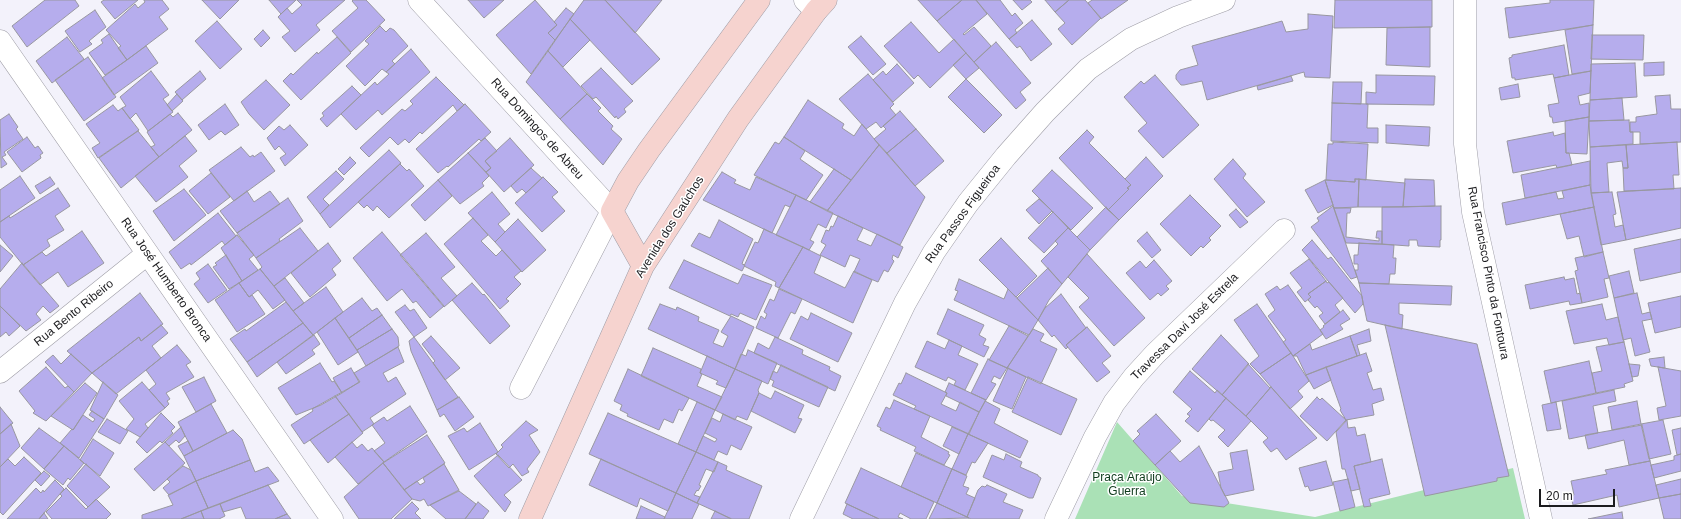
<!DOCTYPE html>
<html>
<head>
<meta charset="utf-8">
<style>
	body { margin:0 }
	#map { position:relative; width:1681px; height:519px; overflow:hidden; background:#f3f2fb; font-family:Helvetica,sans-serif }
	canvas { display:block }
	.scale { position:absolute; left:1539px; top:489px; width:76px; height:18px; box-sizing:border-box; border:2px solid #1c1c1f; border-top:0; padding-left:5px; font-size:12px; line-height:14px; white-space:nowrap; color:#1c1c1f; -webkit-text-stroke:3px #fff; paint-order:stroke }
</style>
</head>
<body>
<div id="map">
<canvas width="1681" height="519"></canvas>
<div class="scale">20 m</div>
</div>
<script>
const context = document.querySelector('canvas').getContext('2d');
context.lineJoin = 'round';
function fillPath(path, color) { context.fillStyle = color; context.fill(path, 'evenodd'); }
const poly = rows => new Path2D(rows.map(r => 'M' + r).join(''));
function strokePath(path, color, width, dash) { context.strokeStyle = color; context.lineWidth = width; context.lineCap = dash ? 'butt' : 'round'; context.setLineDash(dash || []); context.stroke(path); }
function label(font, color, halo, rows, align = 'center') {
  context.font = font + ' Helvetica,sans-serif'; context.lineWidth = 3; context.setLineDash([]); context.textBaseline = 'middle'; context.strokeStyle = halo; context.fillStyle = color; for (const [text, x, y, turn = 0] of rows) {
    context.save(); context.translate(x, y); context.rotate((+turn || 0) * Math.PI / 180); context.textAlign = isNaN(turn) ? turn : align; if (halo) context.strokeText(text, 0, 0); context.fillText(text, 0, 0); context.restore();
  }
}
fillPath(poly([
	[1117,422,1182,496,1315,517,1513,468,1525,519,1075,519]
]), '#aae1b6');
const building = poly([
	[45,0,75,0,79,6,27,47,12,26,45,0],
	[104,0,138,0,115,19,101,2,104,0],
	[144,0,162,0,169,9,159,17,168,29,127,60,118,48,121,46,106,30,135,4,138,8,145,2,144,0],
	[202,0,239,0,220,19,202,0],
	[269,0,296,0,281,14,269,0],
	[297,0,345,0,316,25,320,30,295,52,282,37,290,31,278,17,287,8,292,14,302,5,297,0],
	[353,0,366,0,385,20,351,52,332,31,358,8,352,1,353,0],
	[468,0,504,0,484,18,468,0],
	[535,0,557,25,548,33,555,40,531,74,496,35,535,0],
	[584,0,605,0,660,59,632,85,570,19,584,0],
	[605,0,662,0,635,33,605,0],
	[918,0,962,0,937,21,918,0],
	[962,0,976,0,987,14,963,34,964,35,974,27,991,46,974,62,937,21,962,0],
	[976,0,1000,0,1012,16,1015,13,1023,23,1015,30,1017,33,1009,39,976,0],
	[1013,0,1030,0,1032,2,1022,10,1013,0],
	[1045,0,1069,0,1055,12,1045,0],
	[1069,0,1085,0,1101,18,1072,45,1058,29,1065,23,1055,12,1069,0],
	[1092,0,1128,0,1101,19,1088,3,1092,0],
	[1335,0,1432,0,1432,27,1334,28,1335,0],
	[1550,0,1594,0,1593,25,1509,38,1505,8,1550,3,1550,0],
	[566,8,574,14,555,40,548,33,557,25,554,22,566,8],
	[95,10,106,27,89,41,92,44,80,52,65,31,95,10],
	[1308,14,1333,16,1330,78,1305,77,1304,72,1207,100,1202,81,1184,85,1181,85,1176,79,1176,75,1180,70,1198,65,1192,46,1282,21,1286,32,1308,29,1308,14],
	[570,19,590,40,563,67,548,51,570,19],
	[1032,20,1052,44,1031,61,1020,46,1017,48,1009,39,1032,20],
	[217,21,242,49,220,69,195,41,217,21],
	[911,22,939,53,954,39,966,53,930,88,918,75,914,79,884,46,911,22],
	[1593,25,1591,71,1572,74,1565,30,1593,25],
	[380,26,386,32,390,28,394,30,408,46,392,61,395,64,386,72,382,69,365,86,346,66,369,44,365,41,380,26],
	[1430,27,1430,67,1386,65,1387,28,1430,27],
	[263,30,270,38,261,47,254,39,263,30],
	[109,34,127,60,105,75,89,53,103,43,101,40,109,34],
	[1592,35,1644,35,1643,60,1591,59,1592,35],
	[861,36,886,64,873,75,848,47,861,36],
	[67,37,84,59,52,83,36,61,67,37],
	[337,37,351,53,301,100,283,81,291,73,293,75,317,52,318,54,337,37],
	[996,42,1031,83,1020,92,1026,100,1016,109,974,62,996,42],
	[1564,45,1569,75,1554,78,1553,74,1515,80,1515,78,1512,78,1509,58,1512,57,1512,55,1564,45],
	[146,46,158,63,114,95,102,78,146,46],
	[411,49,430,72,382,115,378,110,356,130,341,114,375,82,377,85,389,74,386,72,411,49],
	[548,51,587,94,560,119,526,82,548,51],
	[966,53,979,68,966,79,953,65,966,53],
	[88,57,116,97,84,121,55,80,88,57],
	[1664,62,1664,75,1644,76,1644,63,1664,62],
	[1635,63,1637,97,1590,100,1591,64,1635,63],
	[897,64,914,83,893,102,873,80,883,71,886,75,897,64],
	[601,68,633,101,624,109,626,112,618,119,616,116,615,118,596,97,593,99,581,86,601,68],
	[151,71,169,95,163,99,173,112,148,131,136,113,130,119,122,108,126,106,120,97,151,71],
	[200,71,206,79,182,100,175,92,200,71],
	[1591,71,1590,93,1578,96,1580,105,1589,103,1589,117,1553,123,1552,117,1550,117,1548,105,1559,103,1554,78,1591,71],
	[868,74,894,104,890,108,896,115,881,128,876,122,866,129,839,99,868,74],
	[1155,75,1199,125,1163,158,1138,131,1147,123,1124,97,1141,81,1144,84,1155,75],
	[1376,75,1435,76,1434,105,1366,104,1366,92,1376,93,1376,75],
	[1291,76,1293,81,1258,90,1257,86,1291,76],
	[436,77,464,105,457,111,453,105,422,134,420,132,409,143,405,139,398,145,390,137,369,157,360,148,402,109,405,111,413,104,410,101,436,77],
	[966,79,1002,115,984,133,948,97,966,79],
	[266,80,290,105,264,130,249,114,241,102,266,80],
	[1333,82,1362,82,1361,104,1332,103,1333,82],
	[1518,84,1520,97,1501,100,1499,88,1518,84],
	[352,86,361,95,327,127,320,119,324,116,322,113,352,86],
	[177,94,183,101,172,111,167,105,177,94],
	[587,94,601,108,598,111,613,126,611,129,622,139,603,165,560,119,587,94],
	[1670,95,1671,109,1681,109,1681,142,1640,144,1640,132,1630,132,1630,122,1636,122,1636,117,1657,114,1655,96,1670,95],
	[1622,98,1624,120,1589,121,1590,100,1622,98],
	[808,100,844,124,842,128,854,136,862,124,879,145,851,180,784,137,808,100],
	[1332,103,1368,104,1367,128,1378,128,1378,143,1331,141,1332,103],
	[225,104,239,125,225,135,221,131,209,140,198,125,225,104],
	[465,104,491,132,481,141,479,139,448,167,447,166,438,173,416,149,465,104],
	[113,105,118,111,122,108,139,130,98,158,92,148,100,143,86,124,113,105],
	[900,111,916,129,887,153,874,139,886,129,883,126,900,111],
	[178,113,192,130,159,157,151,147,155,145,147,132,170,114,173,117,178,113],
	[9,114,18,127,16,129,23,139,4,152,6,155,2,157,7,164,1,168,0,120,9,114],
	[1589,117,1587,154,1566,153,1565,121,1589,117],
	[1629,120,1630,132,1633,132,1633,144,1590,147,1589,121,1629,120],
	[290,125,308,145,285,166,280,158,286,154,279,146,275,150,267,138,279,126,284,130,290,125],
	[1386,125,1430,127,1429,146,1386,143,1386,125],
	[916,129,944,161,915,186,887,153,916,129],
	[1087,130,1094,137,1089,143,1131,185,1127,188,1129,189,1108,210,1059,158,1087,130],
	[138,131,159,157,121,188,99,158,138,131],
	[1553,132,1554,136,1565,133,1566,153,1569,153,1572,165,1557,168,1556,165,1513,173,1507,141,1553,132],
	[185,136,197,151,179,166,188,177,156,202,135,176,185,136],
	[27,137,35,148,38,146,43,153,40,155,41,158,22,172,7,152,27,137],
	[784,137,805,151,800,159,823,175,806,200,754,175,775,142,779,144,784,137],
	[485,138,497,151,485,161,491,168,486,172,468,153,485,138],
	[510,138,534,165,504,192,486,172,491,168,485,161,510,138],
	[1333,142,1368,144,1366,180,1355,179,1355,182,1326,180,1328,144,1333,144,1333,142],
	[1677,142,1679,175,1673,175,1674,189,1624,191,1623,168,1628,168,1626,145,1677,142],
	[879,145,925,197,900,245,827,211,879,145],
	[1626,145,1628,168,1623,168,1622,161,1607,163,1609,192,1591,193,1590,147,1626,145],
	[241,147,250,157,253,155,254,157,261,152,275,171,234,201,209,170,241,147],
	[389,150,401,163,330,228,320,214,389,150],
	[468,153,489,176,482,183,484,186,460,204,438,180,468,153],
	[350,157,356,163,344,175,338,169,350,157],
	[1146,157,1163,176,1119,220,1108,210,1129,189,1127,188,1131,185,1125,179,1146,157],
	[1233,159,1246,174,1243,178,1265,202,1247,217,1214,179,1233,159],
	[1590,161,1590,185,1525,198,1521,175,1590,161],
	[400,164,407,171,409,169,424,186,389,218,377,206,373,211,367,205,364,208,358,202,400,164],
	[531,168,542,178,526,193,522,189,517,193,511,186,531,168],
	[834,169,851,180,827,211,810,202,834,169],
	[1052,170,1093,208,1071,230,1032,191,1052,170],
	[336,171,344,179,323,199,329,205,320,214,307,197,336,171],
	[722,172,736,180,734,183,750,190,756,177,796,195,790,207,785,205,772,233,703,200,722,172],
	[211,173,230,197,208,214,189,191,211,173],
	[20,176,35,198,0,222,0,190,20,176],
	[50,177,55,184,40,194,35,186,50,177],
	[543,177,558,192,552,197,565,211,542,232,515,203,543,177],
	[1355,179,1359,179,1358,207,1334,208,1325,180,1355,182,1355,179],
	[1359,179,1405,183,1403,207,1358,207,1359,179],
	[1405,179,1434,180,1435,206,1403,207,1405,179],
	[438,180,452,196,425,221,411,205,438,180],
	[1325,180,1333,205,1318,213,1305,190,1325,180],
	[1590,185,1594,207,1506,225,1502,203,1556,192,1558,199,1564,198,1562,191,1590,185],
	[58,188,70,206,55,216,64,230,47,240,50,246,23,265,0,237,0,222,9,216,10,218,58,188],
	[1681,188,1681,228,1626,240,1617,192,1681,188],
	[184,189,206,215,174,241,153,211,184,189],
	[247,191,254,202,270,191,280,204,237,233,220,211,247,191],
	[492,192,510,214,498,224,505,232,495,242,468,213,492,192],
	[1612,192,1616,214,1613,215,1615,227,1623,225,1626,240,1601,245,1591,193,1612,192],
	[796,195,833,213,826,228,818,224,810,240,814,242,809,250,776,235,796,195],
	[1190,195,1221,226,1209,238,1211,240,1203,248,1201,246,1191,256,1160,224,1190,195],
	[288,198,303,221,279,239,280,241,256,258,237,233,288,198],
	[1039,199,1052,211,1039,224,1026,210,1039,199],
	[1333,206,1357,277,1351,279,1311,227,1319,221,1317,218,1333,206],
	[1441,206,1441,240,1440,240,1440,247,1418,246,1417,240,1409,240,1409,246,1382,244,1382,207,1441,206],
	[1106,207,1119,220,1090,250,1077,237,1106,207],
	[1594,207,1603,252,1584,257,1579,236,1567,239,1560,214,1594,207],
	[1334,208,1351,208,1350,213,1347,213,1346,237,1379,241,1379,238,1376,238,1377,231,1382,231,1382,244,1346,243,1334,208],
	[1236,209,1248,222,1240,228,1229,215,1236,209],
	[1053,212,1068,228,1044,253,1028,238,1053,212],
	[218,213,236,236,225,245,222,241,191,265,190,263,181,269,169,252,218,213],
	[838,216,863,228,857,240,871,246,877,234,903,247,898,258,893,255,892,259,894,261,888,272,884,270,878,282,854,272,860,259,850,255,845,267,820,255,826,245,821,242,826,230,829,231,831,226,833,227,838,216],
	[473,218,488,235,481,241,496,256,502,250,521,271,514,277,521,284,506,299,509,301,500,309,444,244,473,218],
	[518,219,546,250,522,272,495,242,518,219],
	[719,220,753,239,743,261,742,264,745,265,742,271,691,246,699,233,710,238,719,220],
	[300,228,318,251,274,286,260,269,262,267,256,258,300,228],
	[1068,228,1090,250,1062,284,1041,261,1058,244,1055,241,1068,228],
	[764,229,803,247,779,288,775,286,776,282,744,266,755,242,758,243,764,229],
	[82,231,104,263,68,287,58,272,40,285,23,265,42,252,46,256,82,231],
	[382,232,444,306,430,318,416,301,413,303,402,289,387,301,353,258,382,232],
	[1147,232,1161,250,1152,258,1137,241,1147,232],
	[426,233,455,267,441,278,457,296,444,307,400,255,426,233],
	[237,235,254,255,249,259,258,270,242,281,221,248,237,235],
	[1001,238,1037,276,1016,297,979,260,1001,238],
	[1681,239,1681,272,1640,281,1634,249,1681,239],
	[1312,240,1328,259,1331,257,1362,296,1363,304,1355,313,1302,250,1312,240],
	[328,243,341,261,332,269,336,275,310,297,291,273,328,243],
	[1359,243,1394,245,1393,258,1396,258,1395,274,1390,274,1389,284,1359,283,1355,270,1358,270,1358,264,1354,264,1354,255,1358,255,1359,243],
	[0,245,13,256,0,272,0,245],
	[803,247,821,256,814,273,845,288,854,271,872,280,853,323,779,288,803,247],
	[1603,252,1609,278,1604,279,1608,297,1582,303,1575,271,1578,270,1575,258,1603,252],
	[1087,254,1145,318,1114,346,1079,307,1089,298,1068,277,1087,254],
	[226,255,242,281,229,289,213,267,217,265,215,263,226,255],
	[1309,259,1326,281,1308,294,1311,297,1305,302,1297,292,1302,288,1290,273,1309,259],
	[684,260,738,284,743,274,772,285,756,320,740,313,738,317,731,314,730,316,669,288,684,260],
	[1154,260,1172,281,1166,286,1169,289,1161,296,1158,293,1150,300,1126,273,1140,261,1146,268,1154,260],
	[22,263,59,306,50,313,43,306,36,314,41,320,26,331,0,306,0,289,22,263],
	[208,264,227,290,208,303,194,284,200,279,196,273,208,264],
	[1048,268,1062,284,1049,300,1038,320,1017,298,1048,268],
	[260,269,285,300,273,309,258,290,249,297,239,283,260,269],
	[1629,271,1634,293,1614,298,1609,276,1629,271],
	[1564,277,1565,280,1574,278,1577,294,1580,293,1582,303,1570,305,1569,301,1530,309,1525,285,1564,277],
	[285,278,304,303,293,311,274,286,285,278],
	[959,279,1004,299,1008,289,1038,320,1029,335,954,300,958,291,955,290,959,279],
	[1326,281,1327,283,1329,282,1343,298,1335,305,1340,312,1325,324,1319,316,1323,313,1317,306,1315,308,1308,300,1311,297,1308,294,1326,281],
	[239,283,249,297,252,295,265,314,237,332,215,300,239,283],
	[472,283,483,295,484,294,510,326,490,344,452,300,472,283],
	[1359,283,1452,286,1451,305,1399,303,1399,314,1403,315,1402,329,1367,321,1359,283],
	[1288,285,1323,334,1293,356,1283,342,1286,340,1268,316,1275,310,1265,294,1277,286,1280,290,1288,285],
	[326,287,343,312,313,335,293,311,326,287],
	[779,289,802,299,795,314,791,312,778,338,756,328,761,316,765,319,767,314,764,312,770,299,774,301,779,289],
	[140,293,163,324,141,341,139,337,92,373,67,351,140,293],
	[1637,293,1642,314,1650,312,1652,319,1642,321,1650,352,1635,356,1631,338,1623,340,1614,298,1637,293],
	[1061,294,1086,328,1066,345,1068,347,1066,349,1054,335,1052,337,1038,320,1045,308,1061,294],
	[1681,296,1681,327,1655,333,1648,303,1681,296],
	[362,298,372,311,377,308,382,315,349,338,335,318,362,298],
	[286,302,303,323,247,362,230,339,245,329,246,331,286,302],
	[660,304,676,310,677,307,699,317,698,321,719,330,713,343,723,347,728,336,721,332,731,316,754,327,735,369,648,329,660,304],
	[1257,304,1291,353,1260,374,1250,364,1259,356,1234,320,1257,304],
	[1602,304,1606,320,1618,317,1624,342,1609,345,1607,338,1574,344,1566,311,1602,304],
	[405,305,410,311,414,309,427,328,414,337,395,312,405,305],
	[0,306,20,326,9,336,6,332,0,337,0,306],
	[948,309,984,325,979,335,986,339,983,345,989,347,984,357,937,334,948,309],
	[1343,310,1350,319,1340,325,1343,329,1326,339,1320,330,1324,327,1323,326,1343,310],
	[811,313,852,333,838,362,790,339,801,316,808,320,811,313],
	[382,315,392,329,357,350,349,338,382,315],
	[335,318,358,352,338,365,317,332,335,318],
	[303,323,313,335,257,377,247,362,303,323],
	[161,325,168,333,152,346,161,358,116,394,92,373,139,337,141,341,161,325],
	[1385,325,1477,344,1509,476,1497,478,1497,481,1425,496,1385,325],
	[1009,326,1028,336,1007,368,989,360,1009,326],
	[1087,327,1111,356,1102,363,1110,372,1097,382,1066,345,1087,327],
	[392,329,398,337,399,346,366,366,357,350,392,329],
	[1033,329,1044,334,1040,341,1057,349,1041,384,1007,368,1033,329],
	[1369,329,1371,341,1357,345,1360,355,1357,356,1350,336,1369,329],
	[314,335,320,344,312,350,315,354,286,374,277,362,314,335],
	[1221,335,1249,364,1222,395,1192,369,1221,335],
	[431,336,460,368,445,380,433,363,435,361,422,344,431,336],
	[1350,336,1357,356,1306,375,1297,356,1293,356,1310,344,1312,350,1350,336],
	[414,337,458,397,437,410,411,351,409,341,414,337],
	[775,337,803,350,802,354,830,367,829,370,841,376,835,391,754,353,758,343,769,349,775,337],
	[949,340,962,346,958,355,978,364,965,390,954,385,956,381,948,377,946,381,915,367,927,341,945,349,949,340],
	[1624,342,1633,381,1624,384,1625,387,1596,393,1592,373,1602,371,1596,347,1624,342],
	[177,345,191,362,186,365,194,377,166,393,170,399,167,401,169,404,165,408,149,390,156,384,146,370,177,345],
	[398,347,404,362,383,373,388,382,396,377,406,394,370,418,374,424,362,432,335,396,360,382,354,373,398,347],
	[653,348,701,369,700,373,702,374,697,386,722,397,715,410,641,376,653,348],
	[748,350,777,363,768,384,735,369,741,354,746,356,748,350],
	[1291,353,1309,381,1298,391,1303,397,1290,409,1260,374,1291,353],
	[1366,353,1372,371,1367,373,1373,390,1381,388,1384,400,1372,404,1374,415,1346,420,1340,410,1341,409,1326,367,1366,353],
	[71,354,92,373,74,392,45,362,53,355,61,364,71,354],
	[707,356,735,369,726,388,716,384,718,381,700,373,707,356],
	[1664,357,1665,368,1651,366,1649,359,1664,357],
	[988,359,1007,368,1000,379,994,376,991,382,996,384,986,400,971,393,988,359],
	[1589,361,1596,393,1551,403,1544,371,1589,361],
	[320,363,332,382,334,381,342,393,321,405,296,415,278,388,320,363],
	[1248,364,1270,388,1246,416,1222,395,1248,364],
	[1629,364,1640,365,1638,376,1632,377,1629,364],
	[781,365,828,387,819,407,772,386,774,381,770,379,773,371,777,373,781,365],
	[46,367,65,388,68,386,74,392,46,421,33,413,35,411,19,391,46,367],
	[1326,367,1331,380,1314,389,1306,375,1326,367],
	[1658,367,1681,371,1681,416,1659,420,1657,408,1666,406,1658,367],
	[351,368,359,382,342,393,333,378,351,368],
	[1008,368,1026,377,1012,409,993,401,1008,368],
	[628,369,689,398,682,411,679,409,673,423,664,419,659,430,627,416,628,414,620,410,622,405,614,401,628,369],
	[735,369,762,381,758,390,759,393,747,420,737,416,735,420,715,410,735,369],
	[1190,371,1215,393,1217,390,1226,398,1198,432,1185,421,1190,416,1187,414,1192,409,1173,392,1190,371],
	[906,373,947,393,941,404,956,411,960,402,979,412,969,434,914,409,916,406,893,395,899,383,901,384,906,373],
	[204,377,216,401,196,412,182,387,204,377],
	[1028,377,1077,399,1061,435,1012,412,1028,377],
	[103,382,118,395,104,419,90,410,103,382],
	[142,382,165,408,145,424,148,428,140,437,126,429,134,419,119,401,142,382],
	[85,383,97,393,73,430,51,416,85,383],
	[949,383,986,400,979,412,946,396,947,393,945,392,949,383],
	[1271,387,1317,438,1286,460,1277,448,1271,452,1263,442,1268,438,1246,416,1271,387],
	[1614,390,1616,401,1593,406,1598,433,1569,439,1562,401,1614,390],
	[775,391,804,405,798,418,802,419,795,433,751,411,759,393,771,399,775,391],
	[335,396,349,414,304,444,291,425,313,411,312,409,335,396],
	[459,397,474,417,455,431,444,414,440,417,437,410,459,397],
	[1317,397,1320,400,1322,398,1346,420,1327,441,1300,416,1317,397],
	[1226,398,1251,421,1228,447,1218,437,1225,430,1213,420,1211,421,1209,419,1226,398],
	[894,400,930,416,921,437,949,452,948,454,950,455,944,465,914,451,916,447,880,430,881,428,877,426,886,407,890,409,894,400],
	[985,401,1000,409,994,423,1028,441,1020,458,968,434,985,401],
	[1637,401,1641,424,1612,430,1608,407,1637,401],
	[697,402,715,410,696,452,678,444,697,402],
	[1556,402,1561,429,1547,431,1542,405,1556,402],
	[211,404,227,433,193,451,178,422,211,404],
	[410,406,427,432,384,462,374,451,385,443,372,425,384,417,387,421,410,406],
	[0,407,13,423,0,434,0,407],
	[92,411,104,419,79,458,60,443,72,429,73,430,83,415,93,422,95,419,89,415,92,411],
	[161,413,175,427,171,431,173,433,162,443,160,441,147,453,136,442,161,413],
	[608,413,696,452,676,493,589,454,608,413],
	[349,414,363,433,328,463,310,440,349,414],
	[723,414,752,427,741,450,731,445,727,455,718,451,714,460,696,452,703,436,715,442,717,439,705,433,712,418,720,422,723,414],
	[1156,414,1181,441,1155,465,1133,441,1140,434,1137,431,1156,414],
	[107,419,128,431,120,444,98,432,107,419],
	[1347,420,1348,428,1355,427,1357,436,1365,434,1371,462,1354,466,1360,489,1351,491,1345,469,1342,469,1336,432,1347,420],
	[1663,420,1671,454,1649,459,1641,424,1663,420],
	[526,421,538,430,529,435,540,452,527,469,529,472,522,476,513,464,509,468,496,454,503,447,501,445,526,421],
	[480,423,498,452,469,470,448,436,464,428,467,432,480,423],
	[11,424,20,446,0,467,0,434,11,424],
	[1642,425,1650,461,1629,465,1624,440,1588,449,1585,435,1642,425],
	[181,427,185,436,179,443,176,440,169,446,165,442,181,427],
	[952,427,968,434,959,454,943,446,952,427],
	[39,428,64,446,44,469,21,448,39,428],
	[1681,428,1681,454,1677,455,1672,430,1681,428],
	[233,430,242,439,250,460,196,481,184,456,233,430],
	[968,434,988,443,975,463,972,462,966,475,952,469,968,434],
	[427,435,445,463,404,490,383,463,427,435],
	[93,439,114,453,100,476,80,460,93,439],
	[188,441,193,451,184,456,178,446,188,441],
	[165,442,185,463,154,491,134,469,165,442],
	[352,442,357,448,362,444,368,451,372,448,384,462,358,484,335,457,352,442],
	[64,446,84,463,70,480,68,478,63,485,44,469,64,446],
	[1199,446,1229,503,1224,507,1190,503,1155,465,1170,451,1180,462,1199,446],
	[1247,450,1254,490,1225,496,1221,488,1218,472,1233,469,1230,453,1247,450],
	[696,452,718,462,714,472,706,469,699,485,701,486,698,491,697,490,694,495,700,497,697,503,676,493,696,452],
	[916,453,952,469,937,503,901,487,916,453],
	[1006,454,1022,462,1020,467,1038,475,1038,476,1041,478,1033,498,1029,498,983,477,992,455,1004,460,1006,454],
	[1681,454,1681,471,1654,478,1651,465,1674,460,1674,456,1681,454],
	[498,455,522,480,504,495,511,502,505,512,474,476,498,455],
	[24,457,41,473,3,515,0,512,0,467,8,459,15,466,24,457],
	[601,459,676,493,668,511,640,498,637,507,589,485,601,459],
	[1382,459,1390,494,1369,499,1371,506,1364,507,1354,466,1382,459],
	[250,460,255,472,268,467,279,481,208,508,196,481,250,460],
	[1326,461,1333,485,1310,491,1308,486,1305,487,1299,468,1326,461],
	[1650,461,1659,498,1619,507,1617,495,1573,505,1571,496,1574,495,1571,481,1607,474,1605,470,1650,461],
	[718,462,727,466,726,470,762,486,749,519,732,519,697,503,718,462],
	[383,463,412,499,391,519,359,519,344,497,383,463],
	[86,464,110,487,88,507,67,486,86,464],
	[444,464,459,490,428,506,424,499,420,501,412,499,404,490,417,481,420,485,425,482,423,478,444,464],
	[183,466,191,470,196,481,169,495,163,488,170,482,167,479,183,466],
	[861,468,934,502,926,519,911,519,900,513,898,517,903,519,879,519,845,503,861,468],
	[952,469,967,476,963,486,969,488,966,494,975,498,967,517,937,503,952,469],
	[44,471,50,476,41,486,35,480,44,471],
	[1348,479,1355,507,1340,511,1333,482,1348,479],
	[1681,479,1681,494,1659,498,1656,485,1681,479],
	[55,480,64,489,39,519,7,519,36,488,41,493,43,490,44,492,55,480],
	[196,481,208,508,181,519,142,519,142,515,173,505,168,495,196,481],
	[268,485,287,514,275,519,246,519,241,507,223,512,220,504,268,485],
	[987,485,1007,494,1003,502,1023,510,1019,519,971,519,967,517,978,490,982,486,985,487,987,485],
	[66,488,86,509,96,499,111,514,106,519,52,519,46,512,62,496,60,494,66,488],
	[459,491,476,504,465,519,446,519,430,505,459,491],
	[676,493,699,504,692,519,664,519,676,493],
	[1681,494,1681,519,1664,519,1659,498,1681,494],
	[412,502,419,509,415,513,421,519,394,519,412,502],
	[478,502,489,511,483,519,465,519,478,502],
	[937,503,967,517,969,518,929,519,937,503],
	[220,504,225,516,219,519,204,519,201,511,220,504],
	[847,504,879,519,853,519,843,514,847,504],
	[641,506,665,517,664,519,636,519,641,506],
	[201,511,204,519,181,519,201,511],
	[715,511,731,519,711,519,715,511],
	[1622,512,1623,519,1588,519,1622,512],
	[44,513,48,519,39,519,44,513],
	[287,514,291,519,275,519,287,514]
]);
fillPath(building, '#b6aded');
strokePath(building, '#9897a0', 1);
const street = poly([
	[419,0,612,211,521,388],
	[805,0,816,11],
	[1465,0,1465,144,1473,212,1541,519],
	[0,41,332,519],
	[0,372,147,254],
	[801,519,905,303,934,252,968,203,1006,156,1045,112,1088,69,1131,39,1178,17,1224,0],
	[1056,519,1095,437,1114,403,1134,377,1155,354,1284,230]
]);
const secondary = poly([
	[643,266,612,211,628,181,649,150,759,0],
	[530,519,643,266,738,119,816,11,826,0]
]);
strokePath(street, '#9e9da6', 23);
strokePath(secondary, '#9e9da6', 23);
strokePath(street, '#fff', 22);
strokePath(secondary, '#f6d3cf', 22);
label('12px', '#1c1c1f', '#fff', [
	["Rua Domingos de Abreu",537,129,48],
	["Rua Passos Figueiroa",963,214,-54],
	["Avenida dos Gaúchos",670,227,-58],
	["Rua Francisco Pinto da Fontoura",1488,273,79],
	["Rua José Humberto Bronca",166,280,55],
	["Rua Bento Ribeiro",74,313,-39],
	["Travessa Davi José Estrela",1185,327,-45]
]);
label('12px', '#0f3c1d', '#fff', [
	["Praça Araújo",1127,478],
	["Guerra",1127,492]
]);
</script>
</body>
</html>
